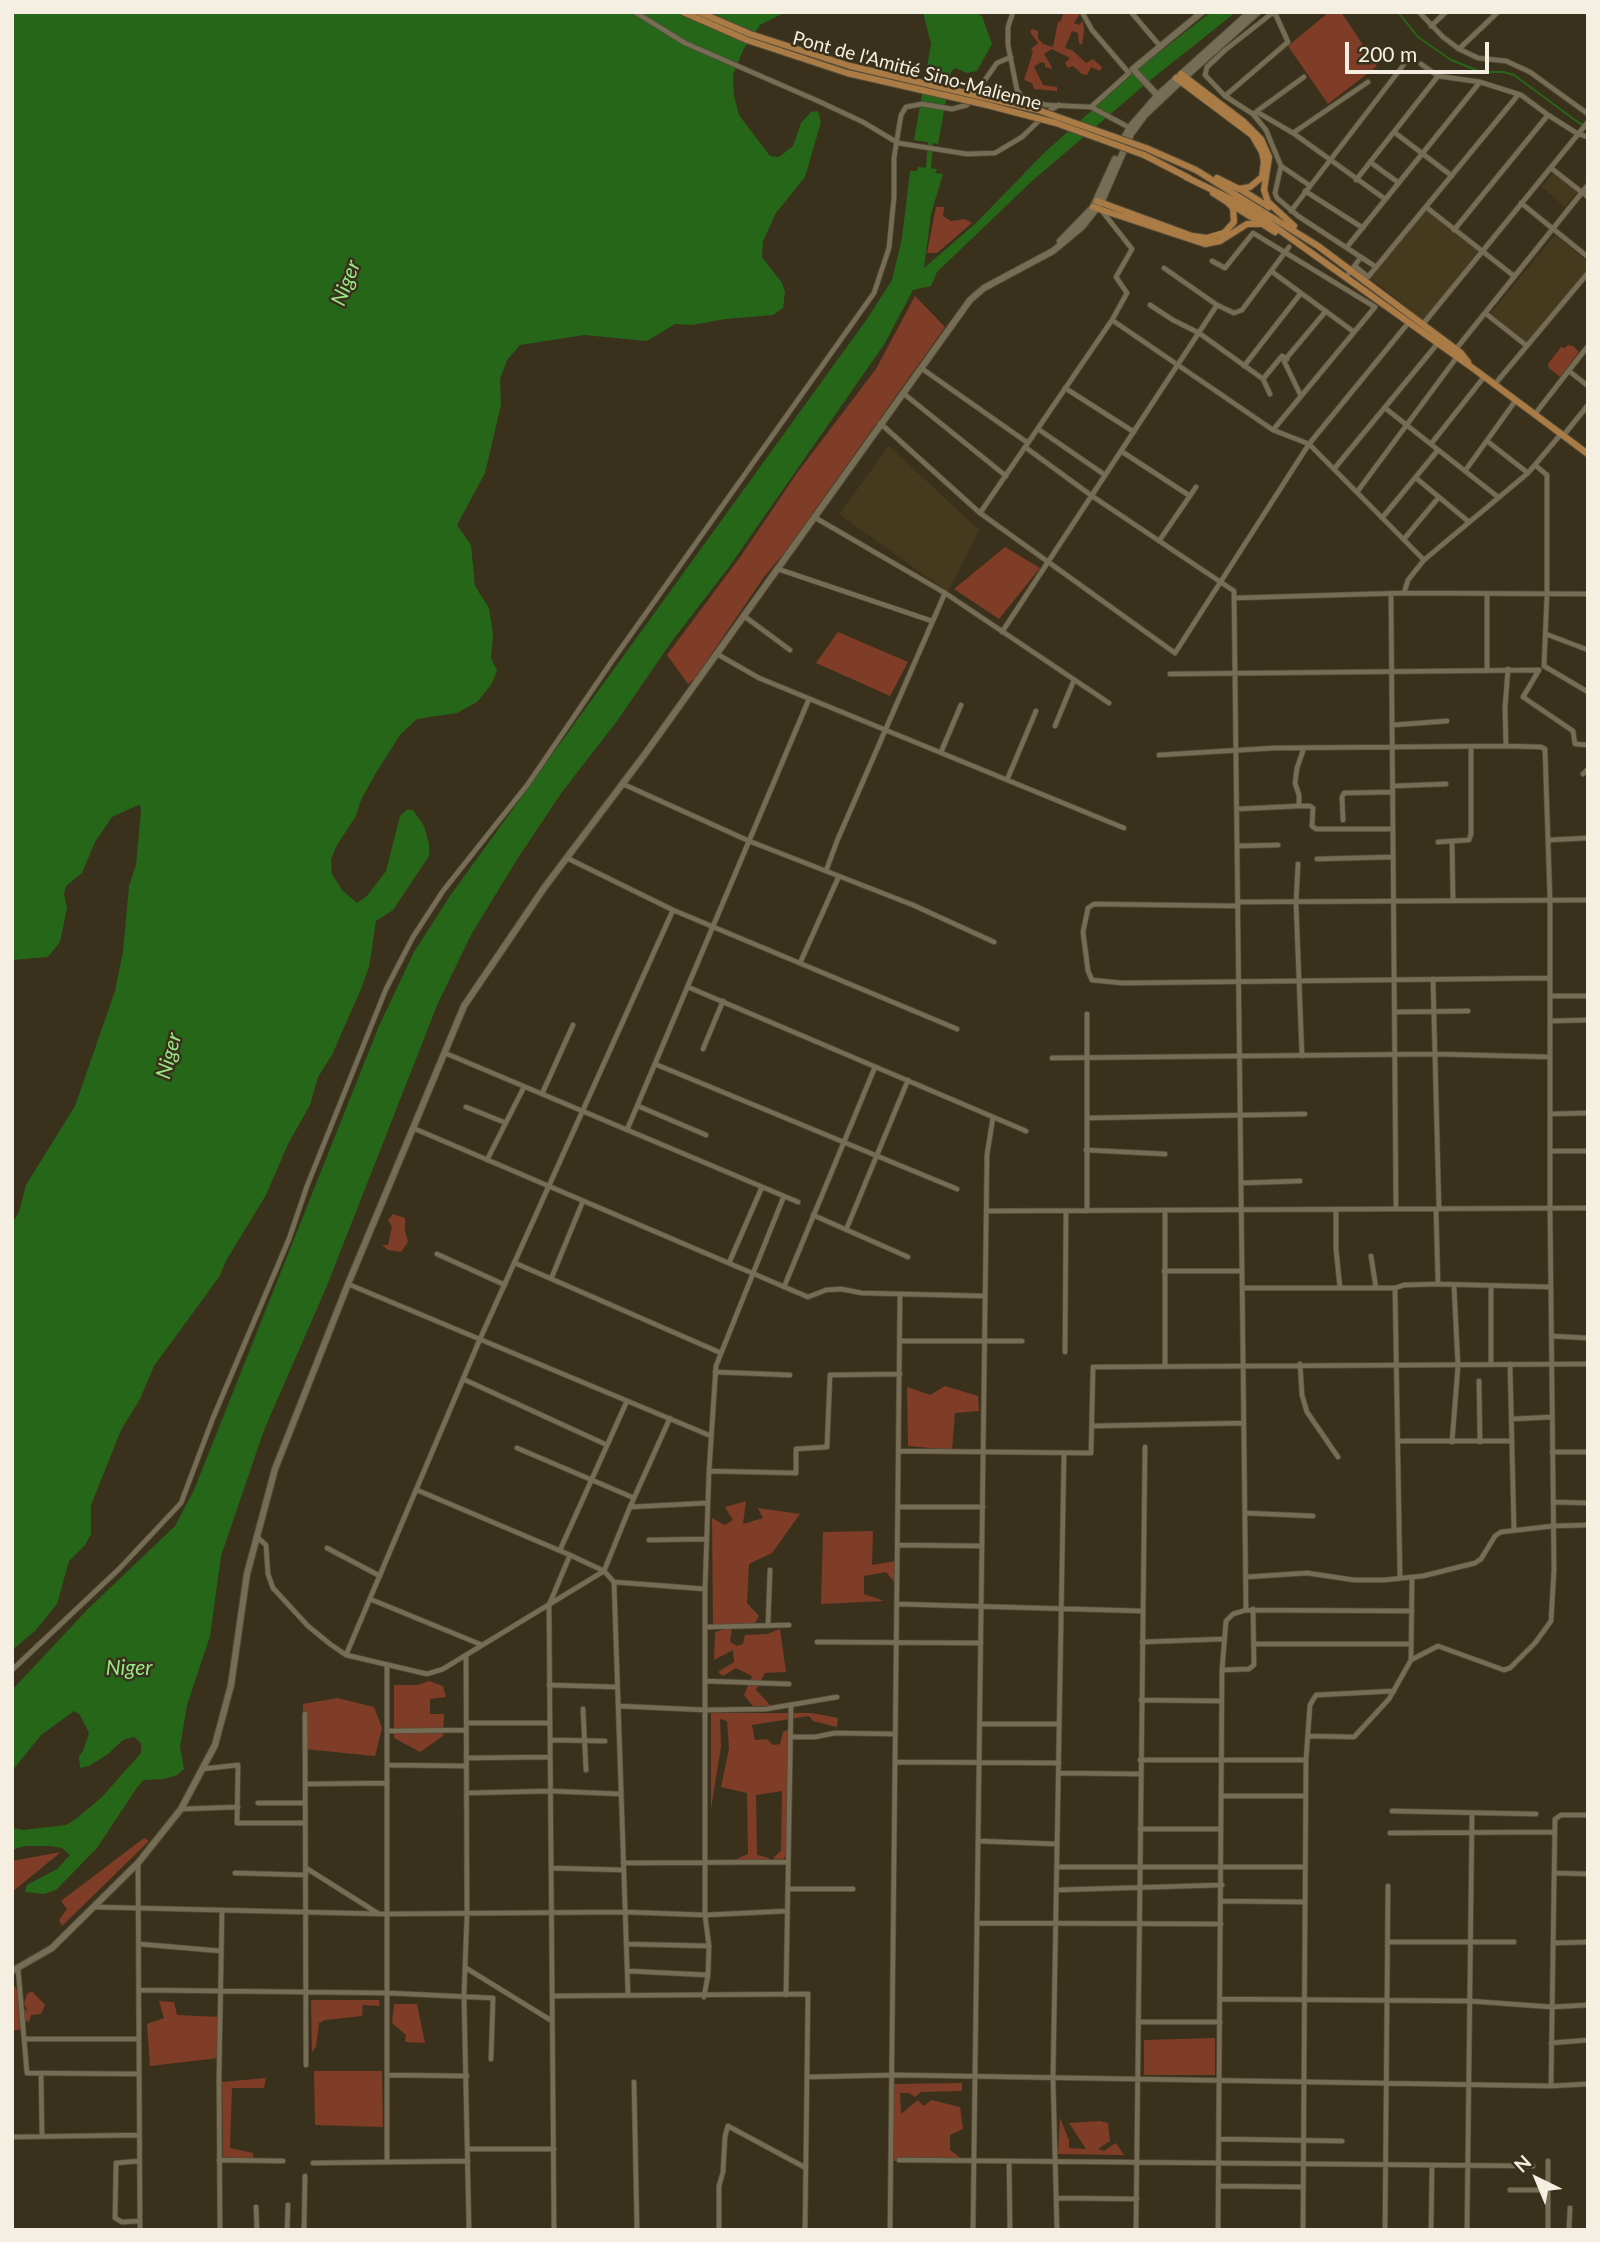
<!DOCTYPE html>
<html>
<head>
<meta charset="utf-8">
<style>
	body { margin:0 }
	#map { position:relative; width:1600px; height:2242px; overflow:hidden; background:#3a311c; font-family:Lato,sans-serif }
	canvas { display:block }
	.frame { position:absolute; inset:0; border:14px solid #f4efe1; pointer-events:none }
	.north { position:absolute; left:1502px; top:2144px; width:70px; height:70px; -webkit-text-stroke:5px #3a311c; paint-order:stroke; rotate:317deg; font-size:19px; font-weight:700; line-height:28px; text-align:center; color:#f4efe1 }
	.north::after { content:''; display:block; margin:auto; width:24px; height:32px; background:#f4efe1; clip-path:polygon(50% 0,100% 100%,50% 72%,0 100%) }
	.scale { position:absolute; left:1345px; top:42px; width:144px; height:32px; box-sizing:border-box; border:4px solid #f4efe1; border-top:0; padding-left:9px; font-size:21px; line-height:24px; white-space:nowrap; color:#f4efe1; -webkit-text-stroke:5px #3a311c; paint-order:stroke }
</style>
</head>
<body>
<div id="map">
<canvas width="1600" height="2242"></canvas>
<div class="frame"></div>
<div class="north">N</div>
<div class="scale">200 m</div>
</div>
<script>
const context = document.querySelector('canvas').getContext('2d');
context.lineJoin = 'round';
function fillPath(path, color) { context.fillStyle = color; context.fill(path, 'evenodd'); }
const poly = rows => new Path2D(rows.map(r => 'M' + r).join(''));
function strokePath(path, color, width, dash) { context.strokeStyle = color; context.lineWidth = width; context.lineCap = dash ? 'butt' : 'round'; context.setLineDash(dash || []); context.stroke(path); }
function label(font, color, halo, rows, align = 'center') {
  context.font = font + ' Lato,sans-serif'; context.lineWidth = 5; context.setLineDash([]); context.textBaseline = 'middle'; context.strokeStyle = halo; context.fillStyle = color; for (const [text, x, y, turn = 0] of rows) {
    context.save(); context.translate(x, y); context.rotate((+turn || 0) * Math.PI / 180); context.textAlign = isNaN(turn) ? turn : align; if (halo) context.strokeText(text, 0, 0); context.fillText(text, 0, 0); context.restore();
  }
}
fillPath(poly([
	[1554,172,1577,192,1565,207,1542,187],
	[1426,209,1478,251,1423,320,1370,278],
	[1555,235,1588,262,1588,269,1526,344,1490,314],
	[889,446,979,530,948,592,839,514]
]), '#453a1e');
fillPath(poly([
	[1064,12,1081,12,1074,23,1079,25,1083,21,1084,31,1082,45,1079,43,1078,33,1072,31,1065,48,1072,50,1086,63,1093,59,1102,67,1100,71,1091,67,1087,75,1082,74,1073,66,1068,68,1065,63,1070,58,1052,49,1044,54,1053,69,1045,67,1045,63,1041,62,1034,67,1043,85,1057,87,1057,91,1034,89,1032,83,1024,80,1033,52,1031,49,1038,43,1030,32,1032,29,1038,31,1038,38,1043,44,1053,47,1058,22,1061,21],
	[1329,12,1341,12,1377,66,1328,104,1288,46],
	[936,207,944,207,943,216,951,221,965,219,972,223,937,253,927,253],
	[915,296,945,327,784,553,764,577,695,678,688,684,667,655,741,556,797,473,876,369],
	[1568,345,1573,346,1579,352,1560,377,1549,368,1548,364,1561,347,1565,348],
	[1005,547,1040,568,999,619,954,589],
	[838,632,908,662,890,696,816,663],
	[393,1214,405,1218,405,1231,408,1242,401,1252,388,1250,382,1245,388,1245,392,1227,388,1220],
	[945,1386,978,1396,979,1411,955,1413,952,1450,908,1446,907,1387,930,1395],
	[746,1501,743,1524,763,1518,758,1508,800,1514,772,1553,749,1564,747,1603,759,1616,754,1625,713,1627,712,1518,725,1525,733,1520,725,1507],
	[873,1531,872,1565,895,1561,895,1583,886,1572,864,1576,864,1594,884,1601,821,1604,823,1532],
	[732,1627,730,1642,737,1646,743,1644,745,1635,767,1634,780,1629,786,1672,765,1673,756,1690,771,1706,753,1706,744,1695,752,1676,736,1668,723,1676,718,1672,734,1662,733,1650,714,1660,715,1632],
	[429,1681,443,1686,446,1697,430,1699,430,1714,444,1714,443,1736,420,1752,394,1738,394,1685,418,1685],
	[337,1698,374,1707,382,1728,375,1756,304,1749,303,1704],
	[711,1713,812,1713,838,1718,837,1727,813,1721,809,1716,752,1725,755,1740,767,1739,773,1745,780,1744,783,1732,793,1727,787,1856,776,1864,774,1857,781,1851,782,1791,756,1795,757,1855,769,1858,769,1863,739,1865,734,1860,748,1854,747,1793,721,1787,729,1749,727,1721,720,1719,721,1746,711,1809],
	[144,1838,149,1841,62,1926,59,1920,67,1909,61,1901],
	[61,1852,12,1892,12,1861],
	[12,1985,16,1988,20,1998,20,2011,27,2010,24,2003,27,1994,32,1991,45,2005,41,2014,31,2015,29,2022,24,2020,22,2029,17,2030,12,2030,14,1998],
	[311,2000,379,2000,380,2006,363,2005,362,2016,325,2020,319,2023,316,2047,312,2052],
	[159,2001,174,2002,177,2015,220,2017,219,2058,150,2066,147,2024,164,2018],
	[394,2004,417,2004,425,2043,405,2042,406,2035,392,2023],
	[1215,2038,1215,2075,1144,2075,1144,2040],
	[314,2071,382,2071,383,2127,315,2125],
	[266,2078,264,2088,232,2088,230,2148,253,2153,254,2160,223,2157,222,2082],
	[962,2083,962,2091,921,2092,915,2097,909,2093,900,2093,901,2114,918,2100,924,2106,931,2100,960,2107,963,2129,950,2135,950,2150,963,2160,893,2161,894,2084],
	[1060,2118,1069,2140,1069,2148,1086,2149,1069,2123,1100,2121,1108,2123,1110,2141,1098,2149,1104,2151,1116,2143,1124,2155,1058,2154]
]), '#7f3d27');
fillPath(poly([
	[12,12,786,12,760,25,743,50,733,75,734,96,739,115,770,156,779,157,793,146,801,123,811,112,818,111,821,122,805,177,776,213,763,241,762,257,782,283,785,292,783,308,773,315,725,319,692,325,675,324,647,341,584,335,520,345,507,360,500,379,501,405,485,473,457,525,471,545,475,586,489,608,493,634,491,658,497,671,491,685,477,702,457,713,417,719,400,735,374,776,361,800,356,816,337,845,331,859,332,874,342,890,357,903,367,896,386,871,400,816,407,810,413,810,424,826,429,844,429,856,393,910,376,921,369,967,361,989,332,1055,318,1077,310,1105,288,1144,266,1195,227,1259,219,1277,154,1366,140,1399,121,1430,91,1505,91,1534,85,1545,69,1561,57,1604,35,1631,12,1650,12,1224,19,1212,26,1185,75,1106,115,991,123,952,129,886,136,865,141,811,140,805,136,806,112,817,95,842,82,873,66,886,64,894,67,908,60,942,48,957,12,960],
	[923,12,974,12,982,16,992,44,977,71,967,73,955,68,951,72,938,144,914,140,931,44],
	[1211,12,1236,12,1148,82,1032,181,937,272,931,286,913,290,885,343,729,567,672,641,617,721,562,792,516,861,471,935,438,1003,326,1288,264,1430,221,1556,210,1636,187,1705,180,1747,184,1769,177,1775,164,1779,144,1780,138,1786,97,1848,56,1890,44,1894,25,1892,27,1885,57,1869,70,1855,62,1848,50,1846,25,1846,12,1850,12,1828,23,1830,66,1825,77,1818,102,1797,141,1753,141,1743,134,1737,123,1740,108,1754,89,1766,80,1768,79,1756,83,1751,89,1733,80,1715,74,1711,41,1735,12,1771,12,1690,88,1609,175,1526,194,1490,379,1026,414,952,450,896,867,319,892,280,902,238,910,171,917,171,918,167,937,169,935,173,943,174,931,214,924,268,976,223,1044,153,1137,70]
]), '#266619');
strokePath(poly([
	[1398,12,1418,37,1451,60,1481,72,1504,72,1514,75,1579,123,1588,127]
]), '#266619', 2);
strokePath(poly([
	[928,173,931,138]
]), '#266619', 5);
const street = poly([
	[635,12,685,43,818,101,863,122,898,143,967,154,995,153,1022,137,1049,111,1059,105],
	[1013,12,1008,27,1008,45,1017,90,1023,98,1046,105,1091,107,1132,129],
	[1082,12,1092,30,1129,73],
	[1131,12,1160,46],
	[1419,12,1443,37,1459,49,1478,58,1506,61,1530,72,1588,114],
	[1431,26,1446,12],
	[1459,49,1498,12],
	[1421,64,1438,76,1480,82,1521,95,1548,115,1578,134,1588,137],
	[1225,96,1288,42,1275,13,1271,14,1224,51,1207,67,1205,75,1225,96,1253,114,1257,112,1293,133,1385,199],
	[1091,107,1129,73],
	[1257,111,1304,77],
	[1253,114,1266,130,1281,166,1275,193,1277,198,1298,216,1376,267],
	[1394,132,1452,176],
	[1293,133,1368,82],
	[1370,162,1399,183],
	[1281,166,1309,185],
	[1551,168,1588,197],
	[1356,180,1438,76],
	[1305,191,1363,228],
	[1521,203,1588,257],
	[1426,207,1514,276],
	[1291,211,1405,63],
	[1454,230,1548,115],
	[1347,247,1480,82],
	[1212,261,1225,268,1253,233,1375,307],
	[1355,266,1368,277,1518,95],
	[1164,268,1217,305,1234,313,1242,310,1289,247],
	[1271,271,1354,332],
	[1346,277,1361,257],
	[1150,305,1173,320,1199,333,1263,379,1270,394],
	[1485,313,1527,346],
	[1112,320,1273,430,1309,444,1424,560],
	[1423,324,1588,122],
	[1456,349,1588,185],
	[1244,366,1301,293],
	[921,368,1028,443],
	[1569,371,1588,386],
	[1263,379,1282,356,1287,359],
	[1495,384,1588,273],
	[1065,388,1134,432],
	[903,393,1006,476],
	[1301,396,1284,361,1326,311],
	[1385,408,1498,497],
	[1535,414,1588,346],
	[880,423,980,513,1175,653,1309,444,1409,322],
	[1038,429,1105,475],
	[1273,430,1375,307],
	[1563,436,1588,405],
	[1487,441,1528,473],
	[1431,444,1484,377],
	[1025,447,1092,496,1234,591,1246,1610,1233,1614,1226,1621,1222,1670,1218,2230],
	[1121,451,1190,496],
	[1535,465,1547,475,1547,594,1544,666],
	[1334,469,1438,343],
	[1465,471,1516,400],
	[1416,478,1469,522],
	[1357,492,1457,357],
	[980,513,1112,320,1127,293,1116,277,1132,249,1102,211],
	[814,517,945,593,1109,703],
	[1382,518,1438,450],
	[1404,539,1439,497],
	[1159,541,1196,487],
	[778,569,932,621],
	[1404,593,1408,580,1424,560,1528,473,1561,434],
	[1391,594,1396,1209],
	[1234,598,1404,593,1588,594],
	[744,616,790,650],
	[1002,632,1217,305],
	[1546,634,1588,650],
	[717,654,759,678,1124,828],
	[1544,666,1588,692],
	[1487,670,1487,594],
	[1539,670,1523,697,1573,731,1575,744,1588,745],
	[1170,674,1538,670],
	[1393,725,1447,721],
	[1055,726,1074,680],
	[1506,746,1505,708,1508,669],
	[941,752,961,705],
	[1159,755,1274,748,1506,746,1541,747,1545,749,1550,900,1550,1208,1554,1570,1551,1621,1535,1643,1510,1668,1504,1670,1438,1646,1411,1660],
	[1583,774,1588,769],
	[1007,780,1036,711],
	[623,784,749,841,913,905,994,942],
	[1393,786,1446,784],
	[1299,806,1310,806,1313,808,1312,826,1316,829,1393,829],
	[1237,809,1299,806,1299,795,1295,783,1297,768,1304,748],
	[1343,820,1342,797,1344,793,1393,792],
	[1549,840,1588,838],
	[1452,841,1453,900],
	[1438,842,1469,840,1471,834,1471,747],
	[1237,846,1278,845],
	[567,858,673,910,957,1029],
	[1317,859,1393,857],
	[1298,864,1296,903,1302,1056],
	[826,871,837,841,945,593],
	[1238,902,1588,900],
	[1238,906,1094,904,1088,908,1083,932,1088,971,1092,980,1122,983,1550,978],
	[800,963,839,876],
	[1433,979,1439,1209],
	[688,987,1026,1131],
	[1550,996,1588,996],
	[1395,1012,1468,1011],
	[1087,1014,1087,1211],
	[1550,1021,1588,1020],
	[703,1049,723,1001],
	[445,1053,798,1202],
	[1052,1058,1435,1054,1550,1057],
	[655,1064,957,1189],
	[542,1094,573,1025],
	[638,1106,706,1135],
	[466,1107,506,1123],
	[1550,1114,1588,1113],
	[1087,1118,1305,1114],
	[413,1128,808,1297,826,1290,841,1289,862,1293,985,1296],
	[627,1130,809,699],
	[1086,1150,1165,1154],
	[1550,1151,1588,1151],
	[487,1160,524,1087],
	[1241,1183,1300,1181],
	[1336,1209,1336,1249,1340,1288],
	[1436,1209,1438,1284],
	[1165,1210,1165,1366],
	[987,1211,1588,1208],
	[813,1215,908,1257],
	[846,1230,908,1080],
	[437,1254,505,1285],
	[1371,1256,1376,1288],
	[515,1263,721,1353],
	[729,1263,762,1187],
	[1164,1271,1242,1271],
	[551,1279,583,1201],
	[348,1284,711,1436],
	[1491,1286,1491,1364],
	[784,1287,875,1067],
	[1242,1288,1395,1288,1404,1285,1438,1284,1551,1287],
	[1395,1288,1400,1578],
	[1551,1336,1588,1338],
	[900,1341,1022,1341],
	[1065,1352,1066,1211],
	[1300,1364,1302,1395,1307,1412,1338,1457],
	[1510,1364,1514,1530],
	[715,1372,790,1375],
	[463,1379,607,1445],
	[1479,1381,1480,1442],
	[1512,1419,1552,1417],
	[1092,1426,1244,1423],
	[1398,1441,1512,1441],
	[1452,1442,1458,1366,1454,1286],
	[517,1448,634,1498],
	[899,1451,1091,1453,1093,1367,1588,1364],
	[1552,1452,1588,1452],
	[709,1471,796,1473,796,1449,827,1447,830,1375,900,1374],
	[417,1490,570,1555,604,1571,614,1582,628,1994],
	[1553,1502,1588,1503],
	[630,1507,707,1503],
	[898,1507,983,1507],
	[1245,1513,1313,1516],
	[257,1537,266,1545,268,1574,273,1588,308,1626,330,1644,346,1655,427,1674,443,1669,604,1571,630,1507,670,1418],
	[649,1540,707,1539],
	[898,1545,982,1546],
	[327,1548,380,1576],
	[560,1550,627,1401],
	[1246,1577,1307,1573,1354,1580,1384,1580,1423,1576,1475,1563,1481,1559,1495,1536,1501,1532,1553,1526,1588,1525],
	[614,1582,705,1589],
	[370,1599,482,1645],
	[897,1604,1142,1611],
	[1246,1610,1412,1611],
	[768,1625,770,1570],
	[706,1627,789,1625],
	[817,1642,981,1643],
	[1142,1642,1223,1639],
	[1254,1644,1411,1644],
	[346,1655,480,1339,673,910],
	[466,1656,467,1914,464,1996,469,2230],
	[12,1670,119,1569,181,1503,213,1418,289,1239,307,1186,386,989,413,937,443,891,528,784,612,661,874,293,889,248,894,197,894,158,901,115,906,107,922,104,952,109,967,105,997,63,1011,57],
	[1222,1670,1249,1669,1254,1665,1253,1609],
	[706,1681,789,1684],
	[549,1685,617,1687],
	[1141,1700,1221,1701],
	[618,1706,706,1710,766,1709,837,1697],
	[583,1709,586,1770],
	[305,1714,306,2065],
	[467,1723,550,1723],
	[980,1724,1059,1724],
	[387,1731,466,1730],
	[1308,1736,1354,1737,1389,1699,1411,1660,1412,1577],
	[791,1737,815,1737,835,1733,895,1734],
	[550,1740,605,1741],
	[466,1758,550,1757],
	[1140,1760,1306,1760],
	[895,1762,1059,1763],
	[387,1765,466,1766],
	[202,1769,238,1765,237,1823,305,1823],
	[1059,1773,1140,1774],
	[305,1784,387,1783],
	[467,1793,550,1791,621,1794],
	[1221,1796,1305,1796],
	[258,1803,305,1803],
	[182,1809,238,1807],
	[1392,1811,1536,1814],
	[1140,1829,1221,1829],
	[1390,1833,1555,1832],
	[978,1841,1057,1844],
	[138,1863,140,2230],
	[623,1863,788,1862],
	[1057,1867,1305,1867],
	[306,1868,379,1914],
	[551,1868,624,1870],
	[235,1873,306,1875],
	[1554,1873,1588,1874],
	[788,1889,853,1889],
	[1056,1890,1222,1885],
	[1222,1901,1305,1902],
	[94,1907,384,1914,625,1912,705,1915,787,1911],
	[977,1923,1221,1924],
	[1388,1942,1514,1942],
	[1553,1943,1588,1942],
	[139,1944,221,1951],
	[626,1944,709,1946],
	[18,1968,27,2073,139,2074],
	[466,1968,552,2021],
	[628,1971,708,1975],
	[139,1990,388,1993,493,1998,491,2059],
	[786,1995,791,1705],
	[552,1996,808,1994,805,2230],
	[704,1997,708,1975,709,1946,705,1915,705,1589,709,1471,716,1366,784,1196],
	[1220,1999,1469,2001,1552,2007,1588,2005],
	[1138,2022,1220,2022],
	[25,2039,139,2039],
	[1551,2043,1588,2040],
	[41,2073,42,2136],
	[388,2075,467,2076],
	[807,2077,897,2075,1551,2086,1588,2084],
	[634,2082,637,2230],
	[1551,2086,1555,1819,1561,1815,1588,1815],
	[12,2137,139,2135],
	[1219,2139,1342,2141],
	[468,2149,554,2149],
	[219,2160,283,2161],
	[899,2160,1533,2166],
	[139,2161,116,2163,115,2218,122,2222,140,2221],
	[1009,2161,1010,2230],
	[387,2162,387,1665],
	[313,2163,468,2161],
	[1219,2186,1303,2187],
	[1510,2190,1548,2190],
	[1056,2198,1137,2199],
	[256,2207,257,2230],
	[220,2230,219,2079,222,1910],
	[287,2230,288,2205],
	[304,2230,305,2176],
	[554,2230,549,1605,570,1555],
	[719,2230,719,2186,723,2172,725,2136,728,2126,806,2168],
	[890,2230,900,1294],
	[973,2230,987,1155,993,1117],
	[1057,2230,1053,2078,1064,1453],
	[1136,2230,1145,1447],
	[1303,2230,1306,1760,1310,1705,1316,1695,1394,1691],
	[1385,2230,1388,1886],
	[1431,2230,1432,2166],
	[1467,2230,1472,1813],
	[1548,2230,1548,2161],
	[1569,2230,1570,2208]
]);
const secondary = poly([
	[1159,97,1133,69,1202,12],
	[1122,142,1130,127,1158,95,1250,12],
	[1060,241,1093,207,1115,159],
	[12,1971,52,1948,138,1863,181,1809,215,1745,231,1685,247,1574,275,1469,348,1284,464,1006,544,888,645,754,970,300,984,288,1053,251,1082,227,1101,203,1131,134,1145,115,1185,77,1258,12]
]);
const primary = poly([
	[1181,74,1244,122,1261,139,1269,157,1264,190,1268,202,1294,226],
	[1176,78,1252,135,1262,152,1264,162,1262,177,1250,187,1239,189,1217,178],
	[1146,148,1196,170,1318,246,1461,353,1468,362],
	[1144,155,1189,178],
	[1186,177,1239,203,1264,219,1474,369,1588,454],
	[1240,189,1269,207],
	[1213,193,1275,232],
	[1097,201,1192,236,1207,238,1224,233,1234,222,1233,208,1227,202],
	[1093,207,1205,244,1220,241,1247,224,1263,224]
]);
strokePath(street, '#544c3a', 6);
strokePath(secondary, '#544c3a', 8);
strokePath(primary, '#544c3a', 8);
strokePath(street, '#766d55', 4.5);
strokePath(secondary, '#766d55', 6);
strokePath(primary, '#aa7b44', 6);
const primaryBridge = poly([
	[683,12,747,40,847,73,987,105,1056,123,1144,155],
	[699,12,750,34,850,66,1038,110,1146,148]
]);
strokePath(primaryBridge, '#544c3a', 8, []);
strokePath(primaryBridge, '#aa7b44', 6);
label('19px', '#f4efe1', '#3a311c', [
	["Pont de l'Amitié Sino-Malienne",917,71,15]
]);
label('italic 21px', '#95e985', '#3a311c', [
	["Niger",346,283,-69],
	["Niger",169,1056,-75],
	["Niger",129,1668]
]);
</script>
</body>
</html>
